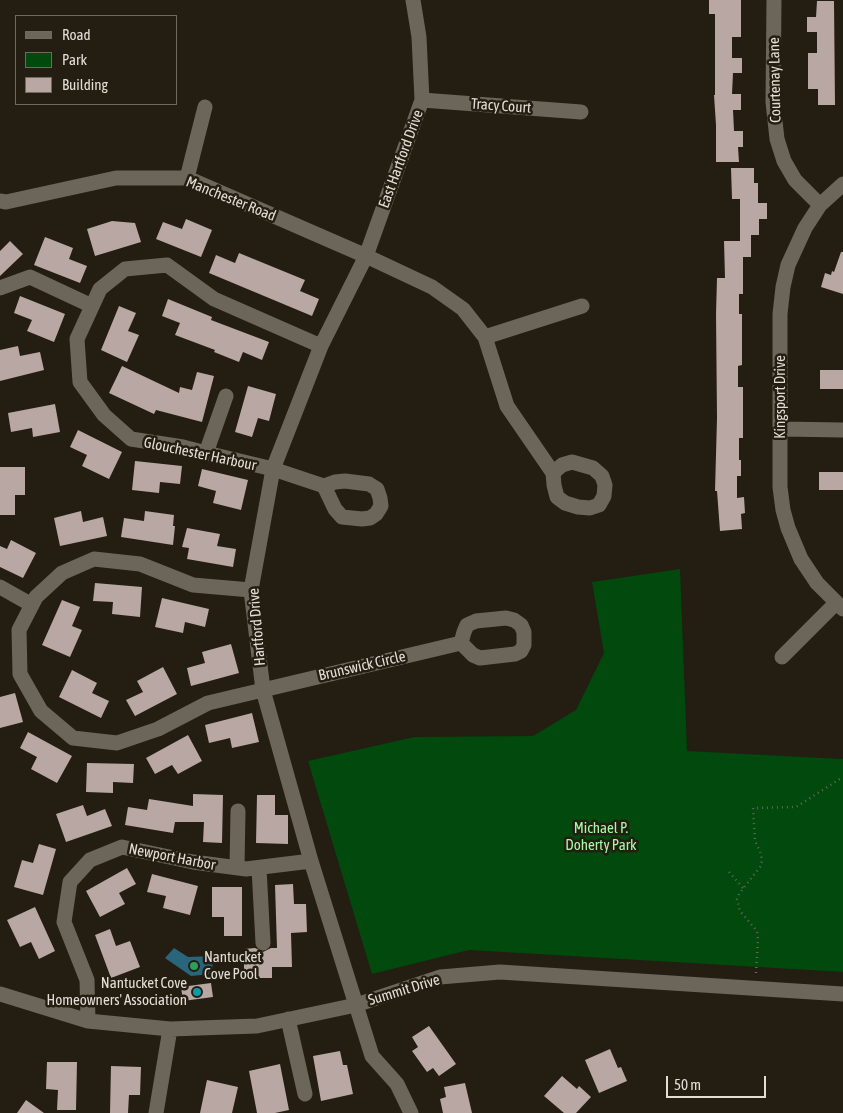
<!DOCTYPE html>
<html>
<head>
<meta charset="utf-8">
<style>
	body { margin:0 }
	#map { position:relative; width:843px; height:1113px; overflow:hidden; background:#231d12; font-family:"Asap Condensed",sans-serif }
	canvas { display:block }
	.legend { position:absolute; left:15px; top:15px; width:162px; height:90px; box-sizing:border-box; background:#231d12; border:1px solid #6f6a60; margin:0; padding:6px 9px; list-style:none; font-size:15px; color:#e2ded6 }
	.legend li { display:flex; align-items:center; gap:10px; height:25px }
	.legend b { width:25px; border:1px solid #6f6a60 }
	.scale { position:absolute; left:666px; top:1076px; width:100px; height:22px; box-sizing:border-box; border:2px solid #e2ded6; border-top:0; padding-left:6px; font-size:15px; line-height:18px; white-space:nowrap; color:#e2ded6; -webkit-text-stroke:4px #231d12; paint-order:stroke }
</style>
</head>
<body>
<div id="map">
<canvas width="843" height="1113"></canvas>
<ul class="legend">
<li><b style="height:6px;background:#6c6559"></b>Road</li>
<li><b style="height:14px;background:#01490d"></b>Park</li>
<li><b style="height:14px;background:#b8a7a3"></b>Building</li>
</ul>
<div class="scale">50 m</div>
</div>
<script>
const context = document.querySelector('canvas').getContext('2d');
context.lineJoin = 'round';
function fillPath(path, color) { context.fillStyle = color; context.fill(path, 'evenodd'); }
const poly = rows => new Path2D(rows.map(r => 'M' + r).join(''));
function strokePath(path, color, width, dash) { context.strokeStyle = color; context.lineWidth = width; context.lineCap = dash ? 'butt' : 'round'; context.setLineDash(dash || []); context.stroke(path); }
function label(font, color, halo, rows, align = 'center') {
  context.font = font + ' "Asap Condensed",sans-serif'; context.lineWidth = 5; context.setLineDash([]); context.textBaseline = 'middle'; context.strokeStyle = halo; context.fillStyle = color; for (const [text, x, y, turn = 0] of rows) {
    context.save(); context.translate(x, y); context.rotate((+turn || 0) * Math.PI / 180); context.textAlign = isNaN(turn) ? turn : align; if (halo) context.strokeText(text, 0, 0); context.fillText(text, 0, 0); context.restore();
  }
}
fillPath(poly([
	[680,569,687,751,843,759,843,972,469,950,372,974,308,761,414,737,533,736,576,710,604,653,592,582]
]), '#01490d');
fillPath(poly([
	[174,948,188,957,213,956,212,974,191,976,165,958]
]), '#2a667b');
fillPath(poly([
	[709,0,741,0,741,37,732,37,732,58,742,58,742,73,733,73,732,94,741,94,741,110,733,110,734,131,743,131,743,147,738,147,739,162,716,162,716,125,714,95,715,95,715,14,709,14],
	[817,1,834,1,835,105,818,105,818,89,808,89,808,53,817,53,817,32,807,32,807,17,816,17],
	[731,168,754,168,754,183,758,183,758,203,767,203,767,219,759,219,759,235,751,235,751,257,743,257,743,294,739,294,739,314,742,314,742,365,738,366,738,387,743,387,743,438,739,438,739,460,741,460,741,476,737,476,737,498,744,497,745,513,741,514,742,529,720,531,717,491,715,491,717,418,716,314,717,278,725,278,724,241,740,241,740,199,732,199],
	[186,219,212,230,201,257,156,239,163,222,182,229],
	[112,221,135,223,141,242,95,256,87,229],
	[45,237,73,248,69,259,87,266,80,283,34,265],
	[10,241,23,254,0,276,0,251],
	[841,252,843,252,843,294,821,287,825,273,831,275,832,271,834,272],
	[239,253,305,280,300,291,319,299,312,316,209,273,216,255,235,263],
	[20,296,65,314,54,342,27,331,32,320,14,313],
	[168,299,212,317,211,320,269,342,262,360,243,352,239,362,214,352,215,350,175,335,180,323,162,316],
	[119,306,136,313,128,331,139,335,127,362,101,350],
	[18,346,20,356,40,352,44,370,0,381,0,350],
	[122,366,179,393,180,387,192,390,197,372,214,376,202,422,156,410,154,414,109,393],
	[820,370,843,370,843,389,820,389],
	[248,386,276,394,269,421,258,418,252,437,235,432],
	[55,404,60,432,33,437,32,428,11,432,8,413],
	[78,430,122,452,109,479,82,466,87,455,70,447],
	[135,461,182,466,180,484,160,482,159,493,132,490],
	[0,467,25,467,25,495,15,495,15,515,0,515],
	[202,469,248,480,241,510,213,503,216,491,198,486],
	[819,472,843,472,843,490,819,490],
	[81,511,83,522,103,517,107,536,60,546,54,518],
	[145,511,174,515,173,526,175,526,173,545,121,537,124,518,144,521],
	[187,528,220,534,217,546,236,549,233,567,187,559,189,548,182,547],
	[11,540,36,553,23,578,0,567,0,546,7,549],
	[95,583,142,587,140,617,112,614,113,602,93,601],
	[162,598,209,609,205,627,185,622,183,633,155,627],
	[62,600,80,607,72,626,82,630,70,657,42,645],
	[231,644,239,673,191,686,187,668,205,663,202,652],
	[163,667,177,694,135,716,126,700,143,692,137,681],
	[72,670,97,683,92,693,109,701,101,718,59,697],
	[15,693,23,722,0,728,0,697],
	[252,713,259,742,232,748,230,738,209,743,205,725],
	[28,732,72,756,57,783,31,769,37,757,20,748],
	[188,735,202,761,178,774,172,765,155,774,146,758],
	[87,763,134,764,133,783,113,782,113,793,86,792],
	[193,794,223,795,222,843,203,842,204,822,175,822,173,833,125,825,128,807,147,810,149,799,193,806],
	[257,795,275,795,275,815,288,815,288,844,256,843],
	[83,805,87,816,105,809,112,826,66,842,56,814],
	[39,844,56,849,43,895,14,887,22,860,33,863],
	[127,868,136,884,119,893,125,904,100,917,86,891],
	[152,874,198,886,190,915,163,908,166,896,147,892],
	[293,884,294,904,306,904,307,932,291,933,292,967,272,967,272,978,244,978,244,949,255,948,263,952,271,948,277,948,275,885],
	[212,887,242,887,242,936,224,936,224,917,212,917],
	[35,907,55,951,39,959,31,942,20,947,7,920],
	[110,929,116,946,130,941,140,967,111,978,95,935],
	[211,983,213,997,183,1001,181,987],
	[429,1026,456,1064,439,1076,433,1068,427,1072,412,1051,418,1047,412,1037],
	[610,1049,618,1068,621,1067,627,1081,599,1093,585,1060],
	[340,1051,343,1065,347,1065,353,1094,321,1101,313,1056],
	[47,1062,77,1062,76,1110,57,1110,58,1090,46,1089],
	[280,1064,289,1110,275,1113,257,1113,249,1071],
	[111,1066,141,1067,140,1095,129,1095,128,1113,110,1113],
	[562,1076,577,1089,579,1086,591,1097,576,1113,564,1113,544,1096],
	[207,1080,238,1087,232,1113,200,1113],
	[465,1083,472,1113,443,1113,440,1099,446,1097,444,1087],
	[26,1100,44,1113,17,1113]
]), '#b8a7a3');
strokePath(poly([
	[729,872,743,888],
	[756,973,758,939,757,931,740,911,737,899,739,894,760,867,762,861,761,854,755,841,753,808,796,807,843,777]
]), '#6a655b', 2.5, [1, 4]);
strokePath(poly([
	[774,0,773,102,777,139,784,161,795,180,820,205],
	[422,100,581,112],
	[187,178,205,107],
	[843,184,820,205,805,228,788,265,783,287,780,314,780,487,783,510,788,528,801,559,817,583,843,609],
	[0,201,6,202,116,178,187,178,366,256,432,287,463,309,485,337,507,406,553,473,554,485,557,497,565,503,578,507,590,508,599,505,604,496,605,485,602,476,593,468,572,462,562,465,553,473],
	[0,288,30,277,92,306],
	[485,337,582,306],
	[321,346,214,299,167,265,125,269,100,289,77,339,80,382,104,415,131,439,183,447,206,453,273,469,324,486,335,482,345,481,369,484,377,489,380,498,381,506,376,514,370,518,362,519,342,517,335,509,324,486],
	[781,429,843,430],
	[206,453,226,396],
	[0,587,32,605],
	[251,590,193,585,140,564,94,559,62,573,36,597,19,630,20,674,41,711,73,738,117,743,158,729,208,703,461,643,464,632,467,625,476,621,506,618,514,620,521,625,524,632,524,645,521,651,515,654,480,658,473,655,461,643],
	[782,657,836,603],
	[237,868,238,811],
	[259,868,263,943],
	[0,994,88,1021,170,1029,257,1026,356,1005,440,977,500,972,843,994],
	[288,1019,305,1094],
	[88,1021,87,980,64,922,70,882,90,860,122,847,193,862,246,869,311,861],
	[156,1113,170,1029],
	[411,1113,397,1084,372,1056,311,861,263,690,251,590,273,469,321,346,366,256,422,100,419,37,413,0]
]), '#6c6559', 15);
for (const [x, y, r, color] of [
	[194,966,5,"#2e9e5b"],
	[197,992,5,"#0f9aa8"]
]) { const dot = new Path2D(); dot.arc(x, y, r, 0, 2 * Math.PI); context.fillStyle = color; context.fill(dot); strokePath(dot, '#231d12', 2); }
label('15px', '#e2ded6', '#231d12', [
	["Courtenay Lane",775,80,-91],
	["Tracy Court",501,106,4],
	["East Hartford Drive",401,159,-70],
	["Manchester Road",231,199,22],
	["Kingsport Drive",780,397,-90],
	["Glouchester Harbour",200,454,12],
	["Hartford Drive",257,627,-95],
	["Brunswick Circle",362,666,-13],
	["Newport Harbor",172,857,11],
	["Summit Drive",404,990,-17]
]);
label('15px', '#a2fba4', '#231d12', [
	["Michael P.",601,828],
	["Doherty Park",601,845]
]);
label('15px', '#e2ded6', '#231d12', [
	["Nantucket",204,957],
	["Cove Pool",204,974],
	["Nantucket Cove",187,983,"right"],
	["Homeowners' Association",187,1000,"right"]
], 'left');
</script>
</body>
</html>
